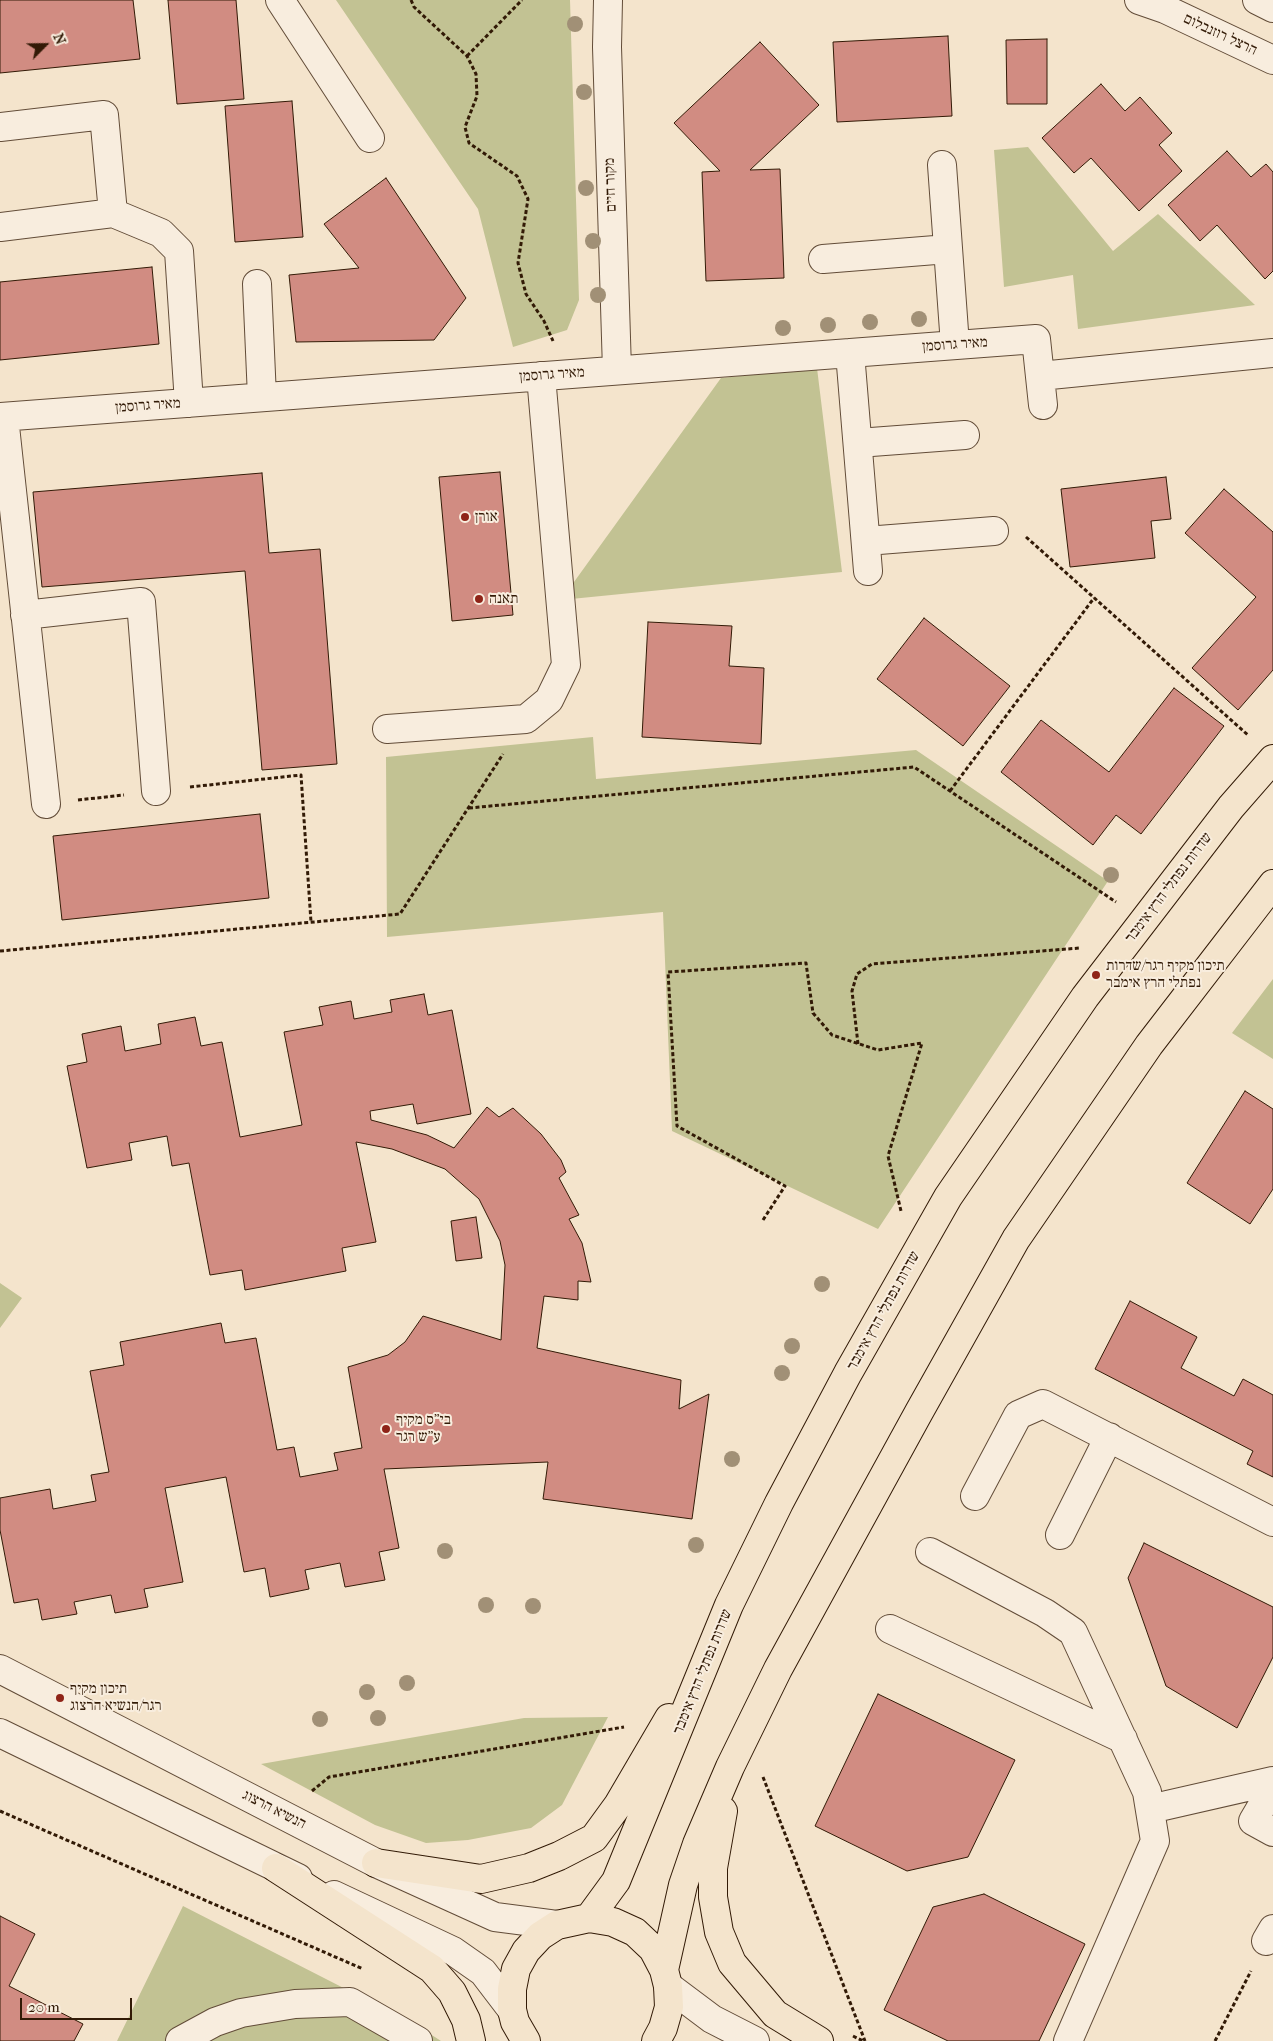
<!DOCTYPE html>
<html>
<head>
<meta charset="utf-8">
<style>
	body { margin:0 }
	#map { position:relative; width:1273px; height:2041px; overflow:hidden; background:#f4e4cc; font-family:"IM FELL French Canon",serif }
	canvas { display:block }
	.north { position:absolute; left:20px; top:20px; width:50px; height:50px; -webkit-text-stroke:4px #f8edde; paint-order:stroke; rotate:67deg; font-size:14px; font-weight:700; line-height:20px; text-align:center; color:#321a06 }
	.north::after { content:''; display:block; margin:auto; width:18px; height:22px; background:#321a06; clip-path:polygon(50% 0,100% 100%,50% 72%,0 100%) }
	.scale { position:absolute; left:20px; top:1998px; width:112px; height:22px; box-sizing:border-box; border:2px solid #321a06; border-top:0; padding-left:6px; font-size:15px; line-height:18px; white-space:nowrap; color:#321a06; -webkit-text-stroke:4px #f8edde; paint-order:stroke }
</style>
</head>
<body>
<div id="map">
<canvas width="1273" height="2041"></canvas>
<div class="north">N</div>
<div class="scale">20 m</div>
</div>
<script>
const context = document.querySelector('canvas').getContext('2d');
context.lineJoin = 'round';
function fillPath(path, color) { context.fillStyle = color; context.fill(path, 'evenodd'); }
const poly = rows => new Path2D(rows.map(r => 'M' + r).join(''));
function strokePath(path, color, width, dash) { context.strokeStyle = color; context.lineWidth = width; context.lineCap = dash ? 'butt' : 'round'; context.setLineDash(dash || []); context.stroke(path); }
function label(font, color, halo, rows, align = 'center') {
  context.font = font + ' "IM FELL French Canon","Frank Ruhl Libre",serif'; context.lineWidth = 4; context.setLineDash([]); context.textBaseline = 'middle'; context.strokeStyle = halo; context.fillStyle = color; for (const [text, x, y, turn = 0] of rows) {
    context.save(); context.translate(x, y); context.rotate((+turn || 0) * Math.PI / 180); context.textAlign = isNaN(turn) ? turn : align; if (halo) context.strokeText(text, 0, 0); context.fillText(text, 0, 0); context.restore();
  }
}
fillPath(poly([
	[336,0,570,0,579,300,567,330,513,347,478,209],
	[1028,147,1113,251,1158,214,1255,305,1078,329,1073,275,1004,287,994,150],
	[817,368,842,572,561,600,721,378],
	[593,737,596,779,916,750,1108,881,878,1229,672,1131,663,912,387,937,386,757],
	[1273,979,1273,1059,1232,1033],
	[0,1283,22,1298,0,1328],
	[608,1717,562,1805,531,1828,468,1840,426,1843,375,1825,261,1764,524,1718],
	[183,1906,418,2026,441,2041,117,2041]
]), '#c2c293');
const building = poly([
	[0,0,133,0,140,59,0,73,0,0],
	[168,0,236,0,244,99,177,104,168,0],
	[948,36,952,116,837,122,833,42,948,36],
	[1047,39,1047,104,1007,104,1006,40,1047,39],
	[760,42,819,105,750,170,780,169,784,278,706,281,702,172,720,171,674,123,760,42],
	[1101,84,1125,111,1140,97,1172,133,1159,145,1182,171,1139,211,1091,158,1074,173,1042,138,1101,84],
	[292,101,303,237,235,242,225,106,292,101],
	[1227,151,1251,177,1266,164,1273,172,1273,271,1265,279,1217,225,1200,241,1168,205,1227,151],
	[386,178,466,298,434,340,296,342,289,275,359,268,324,224,386,178],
	[152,267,159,344,0,360,0,282,152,267],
	[500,472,513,615,452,621,439,477,500,472],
	[262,473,269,553,320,549,337,764,262,770,245,571,42,587,33,492,262,473],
	[1166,477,1171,519,1151,521,1155,558,1070,567,1061,489,1166,477],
	[1224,489,1273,532,1273,670,1238,710,1192,668,1256,597,1185,533,1224,489],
	[924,618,1010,686,963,746,877,679,924,618],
	[648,622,732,626,729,666,764,668,761,744,642,737,648,622],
	[1174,688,1224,726,1141,834,1116,815,1093,845,1001,772,1041,720,1109,772,1174,688],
	[260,814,269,898,62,920,53,836,260,814],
	[424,994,428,1015,452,1010,471,1114,417,1124,413,1104,370,1111,371,1120,427,1135,454,1148,487,1107,499,1117,513,1108,541,1134,561,1160,566,1172,559,1178,579,1215,569,1219,582,1243,591,1282,578,1281,578,1300,544,1296,537,1348,681,1380,679,1409,709,1394,692,1519,543,1499,548,1462,384,1469,399,1548,379,1552,385,1580,345,1587,340,1563,305,1570,309,1589,270,1597,265,1568,244,1572,226,1477,165,1488,183,1582,144,1589,148,1607,115,1613,111,1595,74,1602,77,1614,42,1620,38,1599,14,1603,0,1530,0,1498,50,1489,53,1509,96,1501,91,1475,109,1472,90,1371,124,1365,120,1342,221,1323,225,1343,256,1338,277,1450,294,1447,300,1477,338,1470,334,1453,362,1448,348,1367,388,1355,405,1342,423,1316,501,1340,505,1265,500,1241,479,1199,445,1169,392,1149,356,1142,376,1242,342,1248,346,1271,245,1290,242,1270,210,1275,189,1163,172,1166,167,1136,129,1143,132,1160,87,1168,67,1066,87,1062,82,1034,121,1026,125,1051,161,1044,158,1024,195,1017,201,1046,222,1042,240,1137,302,1125,284,1032,323,1025,319,1007,351,1001,354,1019,392,1012,390,1000,424,994],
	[1245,1091,1273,1109,1273,1189,1250,1224,1187,1183,1245,1091],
	[476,1217,482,1258,456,1261,451,1221,476,1217],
	[1130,1301,1197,1337,1181,1368,1234,1396,1243,1379,1273,1395,1273,1477,1247,1464,1253,1451,1095,1369,1130,1301],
	[1144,1543,1273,1607,1273,1657,1237,1728,1166,1686,1128,1578,1144,1543],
	[878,1694,1015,1760,968,1857,907,1871,815,1826,878,1694],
	[984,1894,1085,1944,1039,2041,948,2041,884,2010,933,1907,984,1894],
	[0,1916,35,1934,9,1986,83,2024,74,2041,0,2041,0,1916]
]);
fillPath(building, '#d18c82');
strokePath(building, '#321a06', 1);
const minor = poly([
	[280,0,370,138],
	[608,0,607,47,617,370],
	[1139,0,1165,9,1273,60],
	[1257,0,1273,8],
	[0,127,104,115,113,213],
	[942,165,955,345],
	[0,227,113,213,161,233,179,251,189,403],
	[823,259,948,249],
	[257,284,262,397],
	[850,353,868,571],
	[1040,376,1273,353],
	[0,417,1036,339,1043,405],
	[4,417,46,804],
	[858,443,965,435],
	[866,541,994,531],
	[25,615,141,602,156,791],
	[387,729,526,719,549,700,566,665,541,376],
	[975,1496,1018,1415,1043,1404,1273,1522],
	[1060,1535,1109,1437],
	[930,1552,1045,1613,1073,1632,1147,1792,1155,1841,1068,2041],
	[890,1629,1123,1739],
	[0,1669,376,1863,495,1917,557,1925],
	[0,1733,298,1878],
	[1273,1787,1253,1821,1273,1832],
	[1150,1809,1273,1781],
	[334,1895,453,1951,483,1972,512,2010],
	[1266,1941,1273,1929],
	[668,1986,712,2019,755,2041],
	[180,2041,215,2022,241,2013,295,2004,350,2002,418,2041]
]);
const major = poly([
	[723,1811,713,1868,713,1897,719,1932,732,1963,775,2014,819,2041],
	[376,1863,481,1879,529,1868,559,1856,594,1838,618,1805,669,1718],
	[276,1868,432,1969,452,1992,466,2020,471,2041],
	[589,1918,616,1881,729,1605,779,1503,848,1373,948,1197,1085,997,1231,807,1273,759],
	[664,1970,683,1885,697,1844,730,1767,778,1669,919,1412,1016,1239,1149,1045,1273,884],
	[526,2041,515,2022,512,2010,512,1989,516,1969,526,1951,540,1936,557,1925,589,1918,613,1922,635,1932,653,1949,664,1970,668,1986,669,2007,663,2028,656,2041]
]);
strokePath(minor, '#624c38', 30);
strokePath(major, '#321a06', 30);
strokePath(poly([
	[411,0,414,7,467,56,476,74,477,96,465,127,469,143,517,176,528,199,518,263,526,294,544,321,553,341],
	[467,56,522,0],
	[1026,537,1249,736],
	[190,787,301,775,311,922],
	[950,791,1094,598],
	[78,800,124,795],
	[469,808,914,767,1116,902],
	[0,951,400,914,503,754],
	[858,1044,852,991,857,974,872,964,1080,948],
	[763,1220,785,1186,677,1126,668,972,806,963,813,1013,832,1035,878,1050,922,1043,888,1156,901,1211],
	[763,1777,865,2041],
	[312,1791,329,1777,624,1727],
	[0,1811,363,1969],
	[853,2036,863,2041],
	[1215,2041,1251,1971]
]), '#321a06', 3, [4, 2.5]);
strokePath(minor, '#f8edde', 28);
strokePath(major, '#f4e4cc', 28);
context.fillStyle = '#a19076';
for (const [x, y] of [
	[575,24],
	[584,92],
	[586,188],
	[593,241],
	[598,295],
	[919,319],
	[870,322],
	[828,325],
	[783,328],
	[1111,875],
	[822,1284],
	[792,1346],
	[782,1373],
	[732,1459],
	[696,1545],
	[445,1551],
	[486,1605],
	[533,1606],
	[407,1683],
	[367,1692],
	[378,1718],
	[320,1719]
]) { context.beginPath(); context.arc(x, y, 8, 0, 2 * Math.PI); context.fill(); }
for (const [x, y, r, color] of [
	[465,517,5,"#8f2418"],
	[479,599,5,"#8f2418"],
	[1096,975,5,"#8f2418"],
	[386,1429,5,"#8f2418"],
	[60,1698,5,"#8f2418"]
]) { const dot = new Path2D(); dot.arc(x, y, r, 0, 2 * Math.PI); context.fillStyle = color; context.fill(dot); strokePath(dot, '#f8edde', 2); }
label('15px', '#321a06', '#f8edde', [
	["הרצל רוזנבלום",1220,35,25],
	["מקור חיים",611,185,-92],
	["מאיר גרוסמן",955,345,-4],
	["מאיר גרוסמן",552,375,-4],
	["מאיר גרוסמן",148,406,-4],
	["שדרות נפתלי הרץ אימבר",1169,888,-53],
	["שדרות נפתלי הרץ אימבר",884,1311,-61],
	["שדרות נפתלי הרץ אימבר",703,1672,-68],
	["הנשיא הרצוג",274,1810,27]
]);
label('15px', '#321a06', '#f8edde', [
	["אורן",475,517],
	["תאנה",489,599],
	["תיכון מקיף רגר/שדרות",1106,966],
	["נפתלי הרץ אימבר",1106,983],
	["בי\"ס מקיף",396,1420],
	["ע\"ש רגר",396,1437],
	["תיכון מקיף",70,1689],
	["רגר/הנשיא הרצוג",70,1706]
], 'left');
</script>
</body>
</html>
